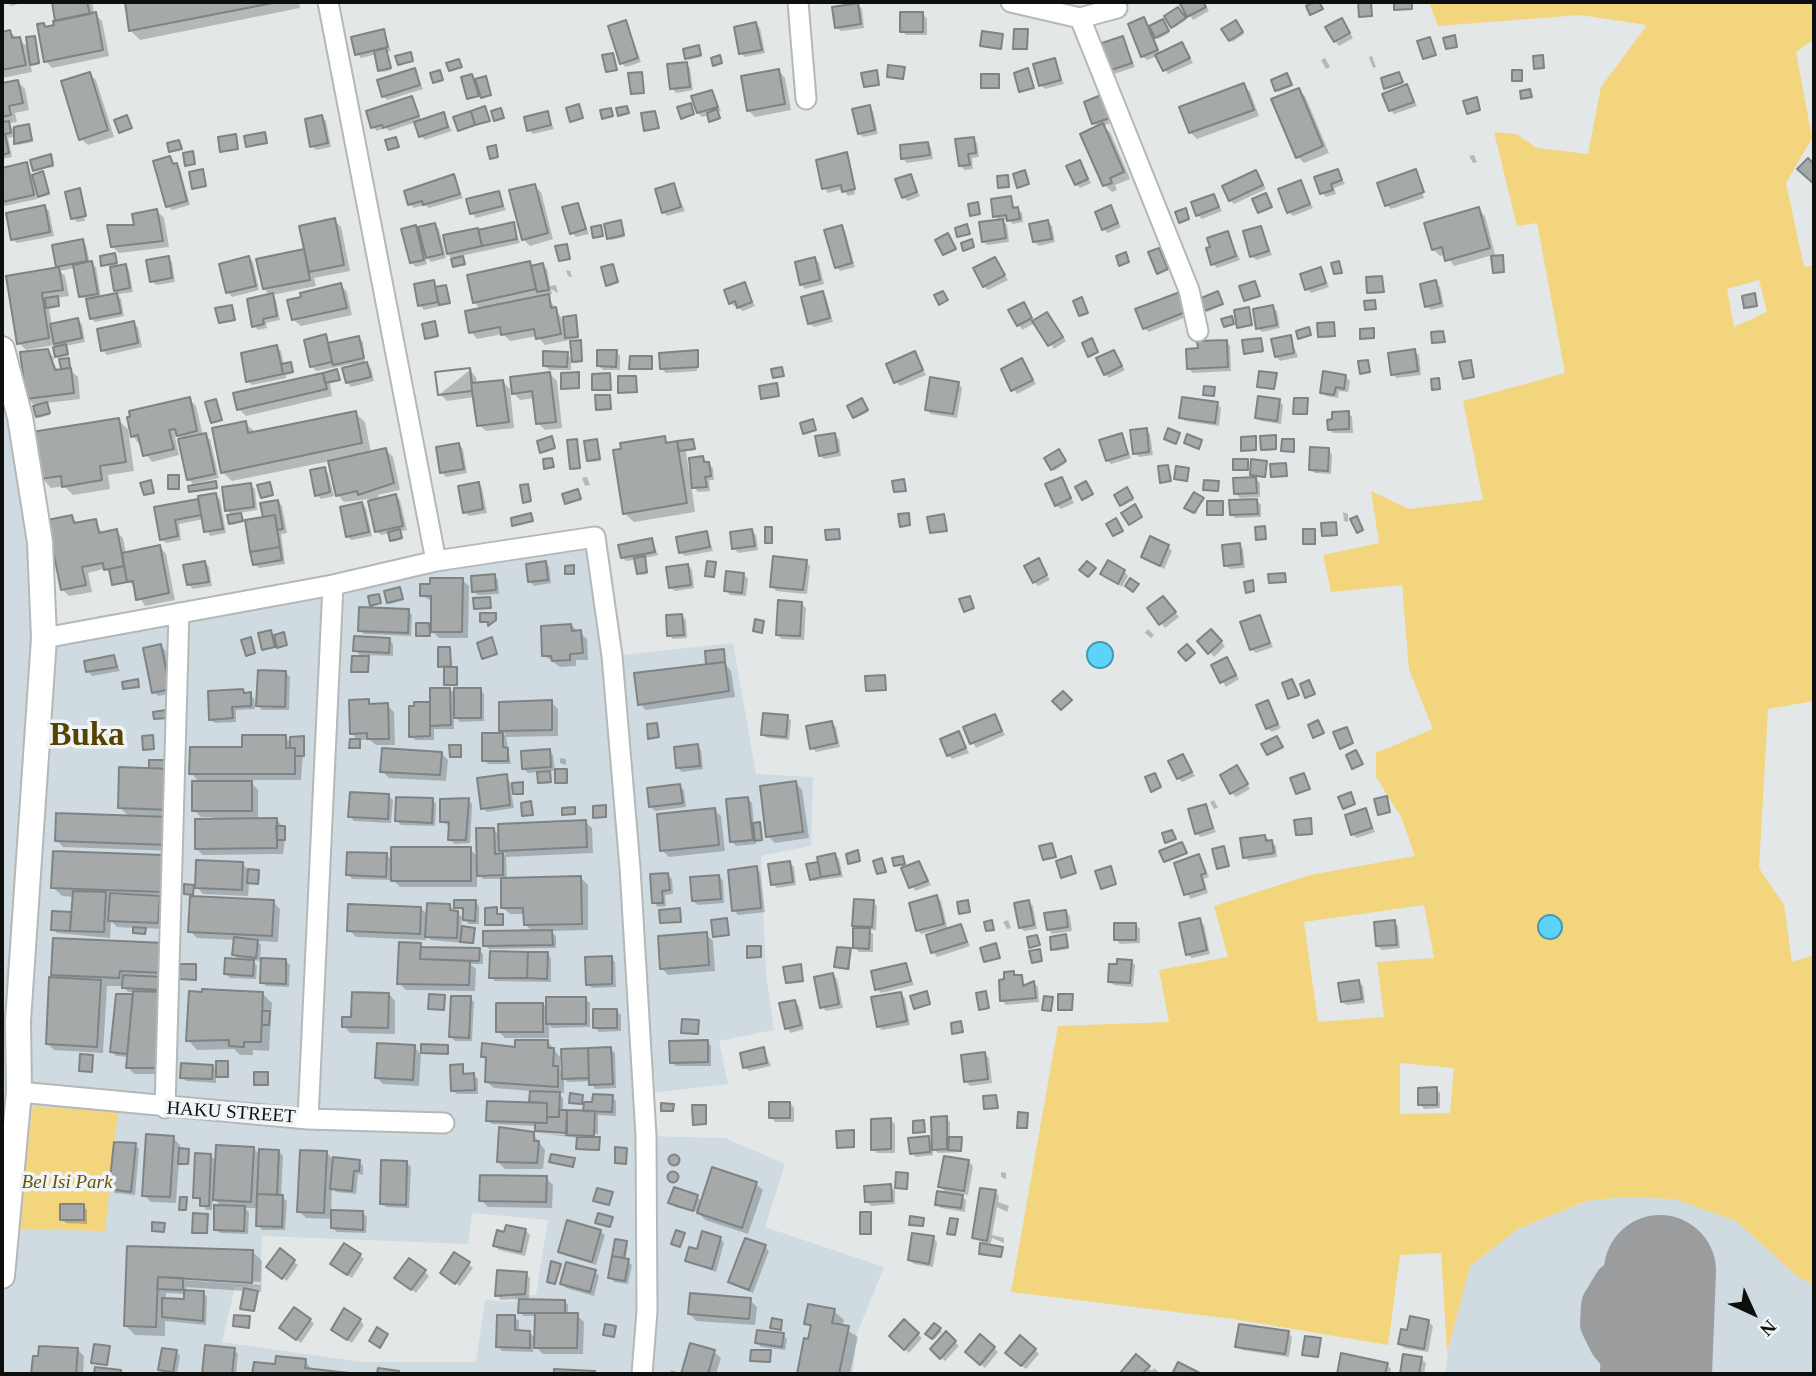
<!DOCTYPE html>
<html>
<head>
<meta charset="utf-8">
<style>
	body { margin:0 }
	#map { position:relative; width:1816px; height:1376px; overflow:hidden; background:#e3e7e8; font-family:"Times New Roman",serif }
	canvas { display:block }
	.frame { position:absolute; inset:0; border:4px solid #0d0e0e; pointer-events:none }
	.north { position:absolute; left:1718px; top:1278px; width:70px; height:70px; -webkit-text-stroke:5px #f0f4f6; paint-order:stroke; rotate:135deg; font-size:19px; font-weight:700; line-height:28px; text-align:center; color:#0d0e0e }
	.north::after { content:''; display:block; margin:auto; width:24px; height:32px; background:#0d0e0e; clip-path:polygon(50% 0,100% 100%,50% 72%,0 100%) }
</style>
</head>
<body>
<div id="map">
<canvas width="1816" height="1376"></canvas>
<div class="frame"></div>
<div class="north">N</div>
</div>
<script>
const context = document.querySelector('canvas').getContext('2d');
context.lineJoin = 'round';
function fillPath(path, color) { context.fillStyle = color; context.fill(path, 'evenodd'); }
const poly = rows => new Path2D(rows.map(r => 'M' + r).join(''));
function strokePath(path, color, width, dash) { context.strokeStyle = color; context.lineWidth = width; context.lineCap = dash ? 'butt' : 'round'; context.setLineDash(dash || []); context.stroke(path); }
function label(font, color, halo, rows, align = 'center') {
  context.font = font + ' "Times New Roman",serif'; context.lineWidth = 7; context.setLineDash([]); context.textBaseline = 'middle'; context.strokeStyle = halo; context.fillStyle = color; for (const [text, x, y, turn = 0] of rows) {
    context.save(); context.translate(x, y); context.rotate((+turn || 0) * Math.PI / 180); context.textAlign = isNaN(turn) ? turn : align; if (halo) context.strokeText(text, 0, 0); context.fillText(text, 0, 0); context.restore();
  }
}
fillPath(poly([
	[2,350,44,638,595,537,612,656,733,643,756,774,813,777,811,846,761,856,766,973,774,1030,719,1041,728,1084,643,1094,647,1136,725,1138,785,1164,765,1227,884,1267,856,1336,853,1374,2,1374],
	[472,1213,548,1220,536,1295,515,1295,514,1302,485,1300,476,1362,361,1362,222,1342,235,1287,260,1286,262,1236,468,1244],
	[1624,1197,1675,1199,1736,1221,1797,1276,1814,1285,1814,1374,1445,1374,1451,1331,1470,1266,1518,1229,1587,1201]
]), '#cfdbe0');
fillPath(poly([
	[1429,2,1814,2,1814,39,1796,52,1812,138,1786,183,1804,267,1814,265,1814,701,1768,709,1759,868,1784,905,1792,962,1814,955,1814,1285,1797,1276,1736,1221,1675,1199,1624,1197,1586,1201,1518,1229,1470,1266,1447,1353,1441,1253,1400,1255,1388,1345,1233,1319,1011,1292,1058,1026,1169,1022,1159,970,1228,957,1214,906,1310,875,1415,856,1401,817,1376,777,1376,753,1433,729,1409,670,1402,585,1331,592,1323,555,1379,543,1371,491,1409,509,1483,500,1463,401,1565,373,1537,223,1517,226,1494,132,1516,134,1537,148,1588,154,1601,87,1647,25,1580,15,1438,26],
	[1759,280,1767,312,1734,327,1727,289],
	[1424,905,1434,958,1377,962,1384,1017,1318,1022,1304,922],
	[1400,1063,1454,1068,1450,1113,1400,1114],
	[33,1106,118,1112,105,1231,17,1229]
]), '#f3d57e');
const water = poly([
	'1087 655a13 13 0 1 1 26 0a13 13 0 1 1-26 0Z',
	'1538 927a12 12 0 1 1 24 0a12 12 0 1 1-24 0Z'
]);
fillPath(water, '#5cd3fa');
strokePath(water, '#4498b3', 2);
fillPath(poly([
	[8,2,22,2,22,3,11,6],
	[53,2,92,2,94,13,102,21,109,56,52,68,46,61,43,24,47,28,55,27],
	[126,2,299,2,300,8,140,40,131,31],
	[1204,2,1209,11,1193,20,1182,3],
	[858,5,862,9,864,28,841,31,836,27],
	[1179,10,1186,20,1174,28,1173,26],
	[922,14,927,18,927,35,906,35,902,31],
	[1144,20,1150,28,1163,21,1169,33,1158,39,1152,32,1160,54,1182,45,1193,63,1168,74,1158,56,1147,60,1142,56],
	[1342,20,1353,38,1339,46,1335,41],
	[626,22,641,62,626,67,621,63],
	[756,24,760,28,765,53,745,57,741,53],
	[1237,24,1244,34,1232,42,1224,29],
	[384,31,391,51,387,52,391,70,382,72,377,54,361,58,357,54],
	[1027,31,1028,50,1017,50,1015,48],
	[10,32,29,48,36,39,40,64,33,66,30,62,32,72,2,78,2,33],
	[1123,38,1135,67,1114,74,1110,70],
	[698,47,702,57,688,60,687,58],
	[1372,56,1376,67,1373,68,1369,57],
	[1325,58,1330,67,1326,69,1321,60],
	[1054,60,1064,84,1045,89,1041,85],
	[686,63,690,68,693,90,676,93,672,88],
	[415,70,423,89,387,100,383,96],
	[779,71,785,78,791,110,755,117,748,110],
	[89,74,96,80,114,137,88,145,81,139],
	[1399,74,1403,84,1387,89,1386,88],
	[999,76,1000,89,983,87],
	[1288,77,1292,86,1278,92,1273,81],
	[18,82,25,89,29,110,15,113,17,122,9,123,13,129,29,126,33,142,17,145,16,136,8,138,12,157,2,159,2,85],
	[1243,85,1250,92,1259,116,1197,139,1190,132],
	[1407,86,1417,106,1394,114,1390,110],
	[1298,90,1305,96,1329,153,1304,163,1298,157],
	[712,92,721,111,718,112,721,119,713,122,709,115,702,117,698,113],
	[1100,97,1113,122,1103,126,1110,132,1130,179,1115,185,1117,190,1112,192,1105,185,1098,128,1094,123],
	[411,98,422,121,443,114,452,131,424,140,416,122,389,131,386,128,377,131,373,127],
	[869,107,873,111,878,134,863,137,859,133],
	[547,113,554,129,533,134,529,130],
	[322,117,326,121,331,147,316,150,312,146],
	[265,134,268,144,248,146],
	[973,139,977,143,979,157,972,158,973,169,965,170,960,166],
	[927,143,931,148,933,159,907,163,903,159],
	[846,154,855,194,848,196,843,189,828,193,824,188],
	[1474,155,1477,162,1473,163,1469,156],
	[50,156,54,167,34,170],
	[170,158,180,169,190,205,172,210,167,206],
	[1080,162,1091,183,1080,188,1076,184],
	[26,164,32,176,44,175,50,195,41,197,36,192,37,199,5,206,2,202,2,170],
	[1338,171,1345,184,1334,188,1336,194,1326,197,1322,193],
	[1415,171,1424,198,1391,209,1387,205],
	[1256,172,1266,189,1234,204,1230,200],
	[453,176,463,198,429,208,425,205,414,208,409,204],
	[910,176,920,196,908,201,903,197],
	[1300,182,1313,208,1293,216,1289,212],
	[674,185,685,211,667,216,663,212],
	[535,186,541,192,553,239,530,246,523,239],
	[79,190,85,221,77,222,73,218],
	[498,193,506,210,476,218,472,213],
	[1214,196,1222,211,1202,219,1198,215],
	[1010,198,1016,209,1022,213,1023,222,1013,224,1008,219,1002,220,1007,225,1009,242,987,245,983,241,1000,221,995,216],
	[578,205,589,234,576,237,572,233],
	[45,207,49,211,54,236,17,243,12,239],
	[1110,207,1121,227,1108,233,1103,229],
	[1478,209,1485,216,1496,258,1503,259,1504,273,1494,272,1493,255,1454,266,1446,254,1440,256,1433,249],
	[157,211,164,218,169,247,119,253,112,246],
	[334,220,341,227,350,271,314,278,316,286,272,295,276,300,280,320,266,323,267,328,258,330,254,326,271,296,264,289,259,260,306,250],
	[620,222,625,237,611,240,609,238],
	[1048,222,1052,226,1055,242,1039,246,1034,242],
	[513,224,520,243,461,256,465,266,455,266,448,253],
	[435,225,439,229,446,258,431,262,425,255,427,264,416,267,411,262,415,227,422,234],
	[841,227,845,231,855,267,840,271,836,267],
	[1261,228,1272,255,1256,260,1252,256],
	[1228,233,1240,260,1217,268,1213,264],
	[82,241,86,245,90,263,96,267,101,298,117,295,121,299,124,316,95,322,91,318,88,300,80,296,75,268,60,271,65,276,69,296,56,298,57,307,49,309,52,325,77,320,82,324,85,342,65,346,69,356,58,358,54,345,26,350,19,343,8,278,61,269,58,266],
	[114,255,118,267,125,266,129,270,133,292,119,294,115,290,111,266,103,265],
	[168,258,172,262,175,282,156,285,152,281],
	[249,258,253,262,259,290,232,297,228,292],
	[815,259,819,263,824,284,805,289,801,284],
	[994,259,1008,280,988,290,984,286],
	[529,263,533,267,542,265,547,269,550,286,556,285,558,293,551,289,552,294,547,295,562,319,577,319,579,338,545,345,537,336,510,341,503,334,477,339,471,332,481,310,474,302],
	[1321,269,1329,287,1311,293,1307,289],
	[566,270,570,271,572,277,568,276],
	[1382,278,1384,293,1370,294,1368,293],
	[433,282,438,288,447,288,450,304,424,310,420,305],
	[1435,282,1440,287,1444,307,1431,310,1427,306],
	[745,284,755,306,743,311,730,303],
	[341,285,347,292,352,315,301,326,294,320],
	[822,293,826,297,833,322,814,327,809,323],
	[1180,294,1191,315,1149,332,1144,328],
	[1219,295,1223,305,1207,312,1205,310],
	[1755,295,1758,307,1747,309,1746,308],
	[1024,304,1034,322,1051,318,1066,341,1054,349,1035,323,1022,330,1011,311],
	[1272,307,1277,311,1280,328,1262,332,1258,328],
	[133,323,138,327,142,347,107,355,103,350],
	[1333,324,1335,337,1321,338,1320,337],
	[325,336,330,345,358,338,363,342,365,362,371,368,374,381,351,387,347,382,352,364,316,371,312,366],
	[1290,337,1298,357,1280,361,1276,357],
	[1261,340,1263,353,1245,353],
	[580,341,583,362,575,363,571,359,571,370,549,370,545,365,567,354,573,360],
	[1226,341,1230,346,1231,371,1193,373,1189,369],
	[277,347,281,351,284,365,291,364,294,373,286,375,286,378,252,385,248,381],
	[47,351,54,358,53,362,59,372,65,371,62,368,70,361,71,371,78,377,80,399,46,403,50,415,39,418,36,407,27,398],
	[1414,351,1419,355,1421,375,1397,378,1392,374],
	[616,352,620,356,620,370,603,370,598,365],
	[697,352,697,371,666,373,662,369],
	[1114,352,1125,370,1109,378,1105,374],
	[914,353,926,375,900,386,896,382],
	[652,358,653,370,631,368],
	[1022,360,1036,384,1017,394,1003,370],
	[470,370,476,377,477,384,503,382,513,392,550,374,557,381,562,428,545,430,538,423,535,398,520,400,510,389,514,428,486,431,479,425,475,397,447,401,440,394],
	[337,371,340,381,330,383,332,396,246,416,239,409],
	[578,374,580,389,563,388],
	[1276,375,1275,390,1258,387],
	[1345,376,1350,381,1348,392,1339,391,1338,398,1326,396,1322,392],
	[636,378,638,393,622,393,620,392],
	[958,383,962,388,957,418,931,414,927,410],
	[610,396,612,410,599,411,597,410],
	[189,399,196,406,203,436,210,439,219,478,193,484,188,479,183,440,178,436,175,437,179,455,152,462,133,436],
	[1279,401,1283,405,1281,424,1261,421,1256,417],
	[863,402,868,412,856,418,854,417],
	[1217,404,1221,408,1219,426,1185,421,1181,417],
	[355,413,365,422,371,453,386,450,393,457,400,490,378,495,380,500,396,496,400,500,407,530,401,531,403,539,393,542,390,533,381,535,376,531,369,499,344,502,338,495,330,461,232,481,222,472,245,423,255,432],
	[1348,413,1352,417,1353,433,1333,433,1329,429],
	[118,420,128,429,134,471,108,475,110,489,73,495,64,486,51,488,42,478],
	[1146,430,1150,434,1153,455,1139,457,1135,453],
	[835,435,839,439,841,456,824,459,820,455],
	[1122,435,1131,458,1111,464,1107,460],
	[1276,437,1277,450,1264,451,1262,449],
	[664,438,670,444,693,440,695,450,686,451,689,472,703,458,713,468,714,480,709,480,710,491,698,492,691,484,695,512,634,522,624,513],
	[576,441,581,469,573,470,572,468],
	[597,441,601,461,590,462,588,460],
	[459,445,463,449,467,473,446,477,442,473],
	[1328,450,1332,454,1331,474,1315,473,1310,469],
	[1060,453,1066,463,1054,471,1052,469],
	[1266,462,1266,478,1253,476,1260,483,1260,497,1240,498,1236,494,1256,479,1251,475],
	[324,469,328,473,334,496,321,499,317,495],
	[1189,469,1188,482,1175,479],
	[587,477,590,485,585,486,582,478],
	[1061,479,1074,503,1061,509,1056,505],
	[216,483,218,489,191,491],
	[478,484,482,488,487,513,469,516,465,512],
	[250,485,255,489,257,510,239,513,243,522,232,525,233,516,227,510],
	[1129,491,1134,500,1123,506,1121,505],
	[215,495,220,499,226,533,210,536,204,519,179,524,181,540,166,543,161,539,156,508],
	[1202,499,1196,514,1188,509],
	[278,501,282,506,287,533,281,534,285,564,259,568,254,564,265,519],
	[1257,501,1261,505,1261,517,1235,518,1231,514],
	[362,504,366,508,372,536,351,540,347,536],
	[1343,512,1348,514,1348,522,1344,521],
	[72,517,78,524,95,521,103,534,116,531,123,538,126,554,160,547,166,554,175,600,145,606,131,583,114,584,108,571,111,567,88,573,92,592,69,596,62,589],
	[1336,523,1338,536,1326,537,1324,535],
	[752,531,756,535,758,550,738,553,734,548],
	[707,533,713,551,685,556,680,552],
	[652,540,658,555,645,558,648,574,640,575,636,560,626,561,622,557],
	[1239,545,1243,549,1245,568,1230,569,1225,565],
	[1168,547,1172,551,1164,569,1143,557],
	[1038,560,1050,580,1038,586,1034,582],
	[806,562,810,566,807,594,776,591,772,586],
	[205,563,209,567,212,586,193,589,189,585],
	[545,563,549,567,551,583,534,586,530,581],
	[688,565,692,570,694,588,675,591,670,587],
	[1124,571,1128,576,1122,587,1102,574],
	[744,575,748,579,746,596,730,595,726,590],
	[494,576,498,580,499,594,478,595,474,591],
	[462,580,469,586,468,638,439,638,430,629,430,637,420,637,429,625,432,629,433,602,421,595],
	[400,589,404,600,390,604,389,602],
	[1167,602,1179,617,1165,628,1149,609],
	[802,604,806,608,804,640,782,639,777,635],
	[408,611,412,615,411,636,364,634,360,630],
	[682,615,686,620,687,638,673,639,669,635],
	[1260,617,1273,647,1256,653,1251,649],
	[571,625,587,639,588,660,576,660,576,666,560,667,544,655],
	[1148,629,1154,635,1151,638,1145,633],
	[1211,631,1225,646,1214,657,1200,641],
	[389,640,393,644,393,656,365,655,369,659,369,673,353,671,362,657,355,650],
	[161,646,165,650,173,693,158,696,154,692],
	[450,648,452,669,458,671,458,686,445,684,446,668,440,666],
	[723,651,726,665,731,671,735,697,646,710,640,704,710,666,708,663],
	[114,657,120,671,92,676,88,671],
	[1227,659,1239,679,1226,687,1213,666],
	[286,673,290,677,289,710,262,710,258,706],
	[450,689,456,695,480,690,484,694,484,721,460,722,454,716,454,729,434,729,434,740,415,740,411,736,432,704],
	[243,691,254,698,255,709,236,710,236,722,215,723,210,719],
	[351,702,387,705,394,712,395,745,376,745,370,740,361,740,361,749,353,749,359,741,351,733],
	[551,702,558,709,558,736,506,737,511,764,488,764,484,760,484,735,506,735,501,730],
	[1267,702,1281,728,1272,732,1267,728],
	[787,716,791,721,789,740,767,738,763,734],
	[995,716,1005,735,976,748,965,728],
	[831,723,836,727,840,747,816,752,812,748],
	[958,733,969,753,952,759,948,755],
	[285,737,292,744,304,740,301,780,249,780,258,790,258,820,276,819,286,830,283,854,203,855,197,849,213,817,201,817,194,810,200,783,191,773,244,749],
	[697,746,701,750,703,769,682,772,677,767],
	[549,750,553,755,555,771,548,771,552,783,541,784,539,772,528,773,523,768],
	[441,753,448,760,446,781,389,778,382,771],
	[1183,756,1195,776,1182,782,1178,778],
	[560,758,566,759,566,765,560,763],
	[168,762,175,851,63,847,57,840,130,817,120,808,154,770,151,767],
	[1237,768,1250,789,1236,797,1232,793],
	[506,776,511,784,524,786,524,794,516,795,511,790,514,808,487,812,483,808],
	[796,783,802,790,809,838,775,843,768,836],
	[679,786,684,790,686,807,655,811,651,807],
	[388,796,393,800,391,823,354,821,350,816],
	[748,799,752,803,754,825,761,826,763,841,756,839,756,844,736,846,732,842],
	[432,800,436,804,435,826,401,825,397,821],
	[468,800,472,804,470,843,454,844,450,839,450,826,441,822],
	[1214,800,1218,808,1214,809,1210,802],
	[1205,806,1216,832,1201,837,1196,833],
	[714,810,721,816,725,851,669,857,662,850],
	[1366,810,1375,832,1357,838,1352,834],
	[1310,820,1313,835,1299,836,1297,835],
	[585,822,592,828,593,853,506,857,507,880,581,878,588,885,588,930,550,931,556,936,556,948,489,949,485,945,533,932,525,924,525,914,510,914,503,908,503,879,483,879,477,873,477,887,400,887,390,877,390,880,352,879,348,874,387,855,393,862,470,849,478,857,493,829,501,837],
	[498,847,506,855,498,855],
	[1265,836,1276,846,1277,857,1249,861,1244,857],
	[1182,844,1187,854,1167,862,1165,861],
	[835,855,839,859,843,877,813,881,821,868],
	[1199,856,1209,877,1204,879,1208,893,1190,899,1176,864],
	[163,857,164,929,143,928,146,935,136,934,135,928,117,927,111,921,110,938,57,933,53,929,54,913,73,914,74,897,62,896,53,887],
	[903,858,906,868,919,863,931,885,915,891,902,866,895,866],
	[790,863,794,867,796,885,777,888,773,884],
	[243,864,249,871,260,873,259,884,249,884,248,896,203,894,197,887],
	[756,868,760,872,765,912,738,915,734,910],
	[668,875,672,879,673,894,665,895,666,906,658,907,654,903],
	[719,876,723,881,724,903,698,905,693,901],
	[193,886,194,898,273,902,280,909,278,942,257,941,261,945,260,960,285,960,290,965,289,987,266,986,262,982,263,961,252,960,257,966,256,979,230,978,226,974,240,961,234,955,236,940,197,938,190,931,192,896,186,894],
	[937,897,941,901,948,930,961,926,970,946,937,957,933,952,937,930,921,934,917,930],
	[475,901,479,906,479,924,469,924,462,917,461,928,475,931,474,944,431,940,426,936,426,940,356,937,349,930,421,908,428,916,450,906,464,919,464,911,456,907],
	[873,902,877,906,876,930,868,930,873,934,873,952,859,952,855,948,859,930,854,925],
	[1028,902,1033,906,1037,929,1024,931,1020,927],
	[496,909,498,916,504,917,504,926,488,926],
	[679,910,682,923,661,923],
	[1066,912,1070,916,1072,931,1052,934,1048,929],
	[1008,920,1011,928,1007,929,1003,922],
	[1199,920,1204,925,1210,954,1192,958,1187,954],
	[1394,922,1398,926,1400,948,1382,950,1377,946],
	[1136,925,1140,929,1140,943,1120,944,1116,939],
	[706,934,713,941,715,971,668,975,662,968],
	[1066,936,1069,949,1055,951,1053,949],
	[420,944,424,949,479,950,483,954,483,964,470,964,476,969,475,991,406,990,399,983],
	[164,945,165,1074,134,1074,128,1067,129,1057,116,1056,112,1052,134,996,135,992,128,992,124,986,107,986,103,1053,54,1050,47,1043,58,979,53,974],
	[850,950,850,970,838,968,836,967],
	[547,954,551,958,551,982,495,981,491,977],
	[611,958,615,962,616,987,592,988,588,984],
	[1131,961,1135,965,1133,987,1114,985,1110,981],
	[906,965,914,985,881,993,877,989],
	[800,966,804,982,789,984,787,983],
	[832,975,837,979,843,1008,826,1011,822,1007],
	[1021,977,1026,986,1034,983,1038,987,1039,1002,1006,1005,1002,1001,1006,981],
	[1359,982,1363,986,1365,1003,1346,1005,1342,1001],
	[263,994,272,1003,269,1051,253,1050,253,1055,240,1055,234,1049,197,1050,188,1040],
	[389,994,395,1001,395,1034,350,1033,344,1026],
	[901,994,905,998,910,1025,882,1030,878,1026],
	[1072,996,1073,1011,1061,1011,1060,1010],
	[470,998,474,1002,472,1041,455,1041,451,1037],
	[585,999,590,1003,590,1027,552,1028,549,1025,549,1038,505,1038,498,1031,543,1004,548,1010],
	[794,1001,799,1006,804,1029,791,1033,787,1028],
	[616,1011,621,1015,621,1031,599,1032,595,1028],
	[699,1022,699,1035,682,1033],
	[548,1042,560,1057,560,1070,564,1074,610,1049,615,1053,616,1088,595,1089,591,1081,568,1082,564,1079,564,1093,557,1092,563,1098,563,1112,585,1113,585,1105,571,1102,582,1096,583,1104,594,1104,612,1097,616,1101,616,1116,598,1115,598,1134,538,1130,538,1132,536,1126,492,1124,488,1120,531,1104,532,1091,494,1088,487,1082,488,1062,483,1057],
	[707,1042,711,1046,711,1066,676,1066,671,1062],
	[414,1047,421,1054,419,1086,383,1084,376,1077],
	[764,1049,771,1066,749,1071,745,1067],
	[985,1054,989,1058,992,1083,970,1086,966,1081],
	[228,1063,229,1077,216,1074,216,1083,186,1081,182,1077,212,1066,218,1072],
	[462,1066,466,1075,473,1075,478,1079,478,1094,457,1094,452,1090],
	[1436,1089,1440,1093,1440,1108,1424,1109,1420,1104],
	[790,1103,794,1108,794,1122,775,1122,771,1117],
	[1028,1114,1028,1129,1020,1129,1019,1127],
	[946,1118,950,1122,950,1139,962,1140,962,1152,938,1153,933,1148,933,1155,916,1157,912,1153,928,1138,934,1143],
	[891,1120,895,1124,895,1153,877,1153,873,1149],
	[539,1133,598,1138,600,1151,580,1150,578,1138],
	[533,1134,545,1150,543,1169,505,1169,498,1162],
	[173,1138,180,1145,180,1150,190,1152,189,1165,179,1162,176,1203,151,1202,144,1195],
	[135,1145,139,1149,135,1195,115,1193,111,1189],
	[253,1148,261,1156,279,1151,283,1156,281,1197,287,1201,285,1230,262,1230,258,1225,258,1208,244,1208,249,1212,248,1234,220,1233,215,1229,222,1207,213,1198,212,1210,206,1210,202,1202,195,1197,210,1155,217,1162],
	[326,1152,333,1159,359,1162,363,1166,363,1175,358,1174,356,1194,336,1192,332,1188,331,1212,363,1213,367,1217,366,1233,337,1232,332,1228,333,1219,306,1218,299,1211],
	[674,1157,680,1163,678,1166,671,1162],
	[968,1161,973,1166,968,1195,959,1193,966,1200,965,1212,941,1208,937,1204,948,1194,940,1187],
	[407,1163,411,1167,409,1208,386,1207,382,1203],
	[1001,1172,1006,1173,1006,1179,1001,1177],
	[672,1173,679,1177,676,1182,670,1177],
	[546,1178,553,1185,552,1208,488,1207,481,1200],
	[756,1184,763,1190,748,1234,705,1220,698,1212,675,1207,670,1202,697,1197,702,1202],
	[890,1186,895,1190,895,1204,871,1206,867,1202],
	[995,1192,999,1196,998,1202,1009,1206,1007,1212,997,1207,992,1235,1004,1238,1004,1243,992,1238,990,1247,1002,1249,1002,1258,982,1255,982,1242,974,1238],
	[83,1206,87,1210,87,1224,66,1223,62,1219],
	[871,1214,872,1235,863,1235,862,1234],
	[526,1231,530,1235,525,1256,499,1250,495,1246,505,1234],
	[600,1231,605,1235,596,1265,564,1255,560,1251],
	[933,1237,937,1242,933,1267,914,1264,909,1260],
	[720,1238,724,1243,716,1272,687,1261],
	[616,1241,628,1244,625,1260,632,1265,628,1284,614,1282,610,1277],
	[765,1247,769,1251,753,1293,735,1286,730,1282],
	[129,1248,252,1251,262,1261,261,1292,256,1291,258,1294,255,1312,242,1308,245,1291,186,1287,186,1292,203,1293,207,1297,206,1325,165,1321,165,1336,135,1335,126,1326],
	[180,1277,261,1282,260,1285,183,1280],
	[166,1293,186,1294,186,1301,166,1300],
	[280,1251,298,1265,287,1281,273,1271],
	[359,1255,364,1259,352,1278,336,1268],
	[468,1264,473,1268,460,1286,446,1277],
	[425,1272,429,1276,416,1293,401,1282],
	[595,1272,599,1276,594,1296,566,1288,562,1284],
	[526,1274,530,1278,529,1298,501,1300,497,1295],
	[750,1300,757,1307,755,1325,696,1321,690,1314],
	[564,1301,568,1305,568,1315,577,1315,584,1322,583,1354,543,1354,533,1344,533,1352,502,1351,498,1347,514,1317,519,1321,519,1332,529,1332,536,1339,537,1316,524,1316,520,1312],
	[834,1311,844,1320,842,1327,858,1337,850,1374,798,1374,805,1340,809,1341,812,1329,806,1323],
	[310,1320,314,1324,301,1343,286,1332],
	[360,1320,364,1325,352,1343,337,1334],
	[1428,1321,1433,1326,1428,1352,1404,1348,1400,1344],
	[904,1322,922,1338,909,1353,891,1336],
	[935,1325,942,1331,934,1340,928,1334],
	[1288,1333,1292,1337,1289,1357,1242,1350,1237,1346],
	[946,1334,959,1346,945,1361,932,1349],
	[783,1335,787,1339,785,1350,761,1347,757,1343],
	[981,1336,998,1352,985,1368,967,1352],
	[1320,1340,1319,1358,1304,1354],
	[207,1347,234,1350,238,1354,236,1374,203,1374],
	[77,1349,84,1356,83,1374,33,1374,34,1357],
	[1035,1350,1039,1354,1026,1369,1011,1357],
	[176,1352,180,1356,177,1374,164,1374,160,1369],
	[714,1352,721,1358,716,1374,670,1374,671,1370,683,1374],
	[1343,1355,1387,1365,1391,1369,1390,1374,1339,1374],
	[1405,1356,1421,1359,1426,1363,1424,1374,1401,1374],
	[1137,1357,1152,1371,1154,1368,1161,1374,1126,1374,1123,1372],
	[305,1360,312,1371,348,1374,254,1374,255,1364,276,1366]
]), '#0003');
strokePath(poly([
	[1638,1374,1612,1342,1603,1324,1604,1305,1616,1285,1629,1276,1660,1276,1670,1279,1682,1293,1686,1306,1686,1321,1678,1343,1656,1374]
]), '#9a9c9d', 46);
strokePath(poly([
	[1656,1374,1660,1271]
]), '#9a9c9d', 112);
const building = poly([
	[52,2,87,2,90,14,55,21,52,2],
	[125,2,278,2,129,31,125,2],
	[1179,2,1203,2,1206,7,1187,17,1179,2],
	[1314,2,1319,2,1323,9,1310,15,1306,6,1314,2],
	[1358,2,1371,2,1372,16,1359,17,1358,2],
	[1394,2,1412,2,1412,9,1394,10,1394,2],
	[858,3,861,24,835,28,832,7,858,3],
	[1178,7,1186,18,1171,28,1164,16,1178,7],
	[96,12,103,50,44,62,37,24,44,23,45,27,54,25,53,21,96,12],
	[900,12,923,12,923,32,900,32,900,12],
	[1144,17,1158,50,1141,57,1128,24,1144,17],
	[1342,18,1350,33,1334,42,1325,27,1342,18],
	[1163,19,1169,31,1155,38,1149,26,1163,19],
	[626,20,638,58,620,64,608,26,626,20],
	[1236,20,1243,32,1229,41,1221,29,1236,20],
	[756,22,762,50,739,54,734,27,756,22],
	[384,29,388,47,355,55,351,37,384,29],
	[1014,29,1028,29,1027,49,1013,49,1014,29],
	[10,30,12,38,20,37,26,65,2,70,2,32,10,30],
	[982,31,1003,34,1001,49,980,46,982,31],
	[1455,35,1457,47,1446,49,1443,38,1455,35],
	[35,36,39,63,30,65,26,37,35,36],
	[1123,36,1132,63,1108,71,1099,44,1123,36],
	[1430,37,1436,55,1423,59,1417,41,1430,37],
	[1182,42,1190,58,1163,71,1155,55,1182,42],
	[699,45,701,55,685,59,683,49,699,45],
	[386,48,391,68,378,71,374,51,386,48],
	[411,52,413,61,398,65,395,56,411,52],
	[613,53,617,70,606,72,602,55,613,53],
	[720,55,722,63,713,66,711,58,720,55],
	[1543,55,1544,68,1534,69,1533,56,1543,55],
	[1055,58,1061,80,1039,86,1033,64,1055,58],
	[459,59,462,67,449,71,446,63,459,59],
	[687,62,690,87,670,89,667,64,687,62],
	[888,65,905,67,903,79,887,77,888,65],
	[415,68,420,85,382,97,377,80,415,68],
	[1028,68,1034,88,1019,92,1014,73,1028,68],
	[779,69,785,104,747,111,741,76,779,69],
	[440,70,443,80,433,83,430,73,440,70],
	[877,70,879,85,864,87,861,73,877,70],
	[1512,70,1522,70,1522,81,1512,81,1512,70],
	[90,72,108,130,79,140,61,81,90,72],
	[642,72,644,93,631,94,628,73,642,72],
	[1399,72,1403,82,1384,89,1381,78,1399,72],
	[1287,73,1292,85,1275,91,1271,80,1287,73],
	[472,74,479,96,467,99,461,77,472,74],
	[981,74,999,74,999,88,981,88,981,74],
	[486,76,491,95,481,98,475,79,486,76],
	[18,80,23,103,9,106,11,115,2,117,2,83,18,80],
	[1244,83,1254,110,1189,133,1179,107,1244,83],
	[1407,84,1414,102,1389,111,1382,94,1407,84],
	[1299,88,1323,146,1296,158,1271,99,1299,88],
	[1530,89,1532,97,1521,99,1520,91,1530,89],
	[712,90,718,107,697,113,691,96,712,90],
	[1101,95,1110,118,1092,124,1084,102,1101,95],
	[412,96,419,116,383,128,382,125,371,128,366,111,412,96],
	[1477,97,1480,110,1467,114,1463,101,1477,97],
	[691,103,694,114,681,119,677,107,691,103],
	[579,104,583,118,570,122,566,108,579,104],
	[870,105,875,130,858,134,852,109,870,105],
	[485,106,490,121,475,125,471,111,485,106],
	[627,106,629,113,618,116,616,108,627,106],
	[501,108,504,118,494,121,491,111,501,108],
	[611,108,613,116,602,119,600,110,611,108],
	[717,109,720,118,709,122,707,113,717,109],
	[471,111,475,125,458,131,453,117,471,111],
	[548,111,551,125,527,131,524,117,548,111],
	[655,111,659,128,644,131,641,113,655,111],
	[444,112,448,127,419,137,414,122,444,112],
	[127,115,132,128,119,133,114,120,127,115],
	[322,115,328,143,310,147,305,119,322,115],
	[9,121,11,133,5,134,9,153,2,155,2,122,9,121],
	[1103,123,1124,172,1110,178,1112,183,1103,186,1080,134,1103,123],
	[29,124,32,140,14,144,14,127,29,124],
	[265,132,267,143,246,147,244,136,265,132],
	[236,134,238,149,220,152,218,137,236,134],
	[396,137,399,147,388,150,385,140,396,137],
	[974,137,976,153,968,154,970,165,959,166,955,139,974,137],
	[179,140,182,149,169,152,167,143,179,140],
	[928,142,930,155,901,159,900,145,928,142],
	[496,145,498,157,490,159,487,147,496,145],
	[193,151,195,164,185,166,183,153,193,151],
	[847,152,855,189,842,192,841,185,822,189,816,160,847,152],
	[51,154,53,165,33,171,30,160,51,154],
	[170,156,173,164,177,163,187,201,166,207,153,161,170,156],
	[1808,158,1814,164,1814,184,1797,169,1808,158],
	[1080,160,1088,179,1075,185,1066,166,1080,160],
	[27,162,34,195,2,202,2,168,27,162],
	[203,169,206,186,192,189,189,172,203,169],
	[1338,169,1342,180,1331,184,1333,190,1320,194,1314,177,1338,169],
	[1416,169,1424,192,1385,206,1377,183,1416,169],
	[1025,170,1029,184,1017,188,1013,174,1025,170],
	[1256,170,1263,185,1229,201,1222,186,1256,170],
	[43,171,49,193,38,197,32,175,43,171],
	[454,174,460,194,423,205,422,201,408,205,404,191,454,174],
	[911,174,917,192,902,198,895,179,911,174],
	[1008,175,1009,187,998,188,997,176,1008,175],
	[1301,180,1310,204,1287,213,1278,189,1301,180],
	[674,183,681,207,662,213,655,189,674,183],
	[535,184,548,233,522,240,509,190,535,184],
	[80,188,86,216,71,219,65,192,80,188],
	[499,191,503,206,470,214,466,199,499,191],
	[1266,193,1272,207,1258,213,1252,199,1266,193],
	[1214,194,1219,207,1196,216,1191,202,1214,194],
	[1011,196,1013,208,1018,207,1020,219,1007,221,1006,215,993,217,991,199,1011,196],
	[978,202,980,214,970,216,968,204,978,202],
	[578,203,586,229,570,234,562,207,578,203],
	[45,205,50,232,11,240,6,213,45,205],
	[1111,205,1118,223,1102,230,1095,212,1111,205],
	[1479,207,1490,248,1445,261,1442,247,1432,250,1424,223,1479,207],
	[1186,208,1189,219,1179,223,1175,212,1186,208],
	[157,209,163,241,111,247,107,225,134,225,132,214,157,209],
	[335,218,344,265,309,272,299,226,335,218],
	[1003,219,1006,238,982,242,979,222,1003,219],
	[621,220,624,235,607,239,604,224,621,220],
	[1048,220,1052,239,1033,242,1029,224,1048,220],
	[514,222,517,239,482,246,478,230,514,222],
	[435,223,443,254,426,258,418,227,435,223],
	[967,224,970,234,957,237,955,228,967,224],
	[416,225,424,260,410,263,401,229,416,225],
	[601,225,603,236,593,238,591,227,601,225],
	[842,225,852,263,835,268,824,230,842,225],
	[1261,226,1269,251,1250,257,1243,231,1261,226],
	[478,228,482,246,447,254,443,235,478,228],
	[1228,231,1236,256,1211,265,1206,248,1210,247,1207,238,1228,231],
	[948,233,956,249,943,255,935,240,948,233],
	[83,239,87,261,56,267,52,245,83,239],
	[972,239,974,247,963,251,961,243,972,239],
	[567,244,570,259,559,261,555,246,567,244],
	[1159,248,1168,269,1157,274,1148,252,1159,248],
	[304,249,310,280,263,289,256,259,304,249],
	[1126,252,1129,262,1119,266,1116,256,1126,252],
	[115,253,117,263,101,266,100,256,115,253],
	[1503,255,1504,272,1493,273,1491,256,1503,255],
	[169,256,172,278,150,282,146,260,169,256],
	[249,256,256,286,226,293,219,264,249,256],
	[463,256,465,264,453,267,451,259,463,256],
	[815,257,820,280,800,285,795,262,815,257],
	[995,257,1005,275,983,287,973,268,995,257],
	[92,261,98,294,79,297,73,265,92,261],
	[530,261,536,289,473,303,467,275,530,261],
	[1339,261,1342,273,1334,274,1331,263,1339,261],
	[543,263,549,290,537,292,531,266,543,263],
	[126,264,130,288,114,291,110,267,126,264],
	[613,264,618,282,606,286,601,267,613,264],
	[59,267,63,290,42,293,49,338,17,344,6,276,59,267],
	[1321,267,1326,283,1305,290,1300,274,1321,267],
	[1382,276,1384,292,1367,293,1366,277,1382,276],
	[434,280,438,302,418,306,414,284,434,280],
	[1436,280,1441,303,1425,307,1420,284,1436,280],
	[1255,281,1260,296,1244,301,1239,286,1255,281],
	[745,282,752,302,737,308,735,301,729,304,724,290,745,282],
	[341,283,347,308,292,320,287,300,301,297,300,293,341,283],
	[446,285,450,303,439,305,435,287,446,285],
	[823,291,830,318,808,324,801,297,823,291],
	[943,291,948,300,939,305,934,295,943,291],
	[1218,291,1223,304,1204,311,1199,299,1218,291],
	[1180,292,1188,311,1143,329,1135,309,1180,292],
	[117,293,121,313,90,319,86,299,117,293],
	[273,293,277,316,263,319,264,324,252,327,247,299,273,293],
	[1755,293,1757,306,1744,308,1742,296,1755,293],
	[549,294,551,308,556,307,561,334,536,339,534,329,501,335,500,327,469,333,465,311,549,294],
	[58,296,59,306,46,308,45,298,58,296],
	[1082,297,1088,313,1079,316,1073,301,1082,297],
	[1375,300,1376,309,1365,310,1364,301,1375,300],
	[1024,302,1032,318,1017,326,1008,310,1024,302],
	[232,305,235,320,219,323,215,308,232,305],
	[1273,305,1277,325,1256,329,1253,309,1273,305],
	[1249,307,1252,325,1237,328,1234,310,1249,307],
	[1047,312,1063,337,1048,346,1032,321,1047,312],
	[576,315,578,337,565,338,563,317,576,315],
	[1232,316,1234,324,1224,327,1221,319,1232,316],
	[78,318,82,338,54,344,50,324,78,318],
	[134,321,138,343,101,351,97,329,134,321],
	[435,321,438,336,425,339,422,324,435,321],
	[1334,322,1335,336,1318,337,1317,323,1334,322],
	[1309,327,1311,335,1298,339,1296,331,1309,327],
	[1374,328,1374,338,1360,339,1360,329,1374,328],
	[1443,331,1445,342,1432,343,1431,332,1443,331],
	[326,334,332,362,310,367,304,340,326,334],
	[1291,335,1294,353,1275,357,1271,339,1291,335],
	[359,336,364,358,333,365,328,343,359,336],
	[1092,338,1098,352,1088,357,1082,343,1092,338],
	[1261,338,1263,351,1244,354,1242,340,1261,338],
	[581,340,582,361,572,362,570,341,581,340],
	[1227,340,1228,367,1187,369,1186,349,1198,348,1197,341,1227,340],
	[66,344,68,354,55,357,53,347,66,344],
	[277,345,283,374,246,382,241,353,277,345],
	[48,349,55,370,71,368,74,393,26,399,20,352,48,349],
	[1415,349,1418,371,1391,375,1388,353,1415,349],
	[597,350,617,350,616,367,597,366,597,350],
	[698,350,698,367,660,369,659,353,698,350],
	[1114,350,1122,366,1104,375,1096,358,1114,350],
	[543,351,568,352,567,367,543,366,543,351],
	[915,351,923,370,894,383,886,364,915,351],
	[630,356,652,356,652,369,629,369,630,356],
	[69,358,70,368,61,369,59,359,69,358],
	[1022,358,1033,380,1011,391,1001,369,1022,358],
	[1368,360,1370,372,1360,374,1358,361,1368,360],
	[1471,360,1474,377,1463,379,1459,362,1471,360],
	[291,362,293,372,283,374,281,364,291,362],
	[367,362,371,377,346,383,342,368,367,362],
	[782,367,784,376,773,378,771,369,782,367],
	[470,368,472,383,503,380,509,422,477,426,472,391,438,395,435,372,470,368],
	[470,368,472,391,438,395,435,372,470,368],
	[337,369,340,380,325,383,323,373,337,369],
	[1259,371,1277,373,1274,389,1257,387,1259,371],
	[1323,371,1346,375,1344,389,1336,387,1334,395,1320,393,1323,371],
	[550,372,556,422,536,424,532,391,512,394,510,377,550,372],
	[579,372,579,388,561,389,561,373,579,372],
	[323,373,327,389,237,410,233,393,323,373],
	[610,373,611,390,592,390,592,374,610,373],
	[618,376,636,376,637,392,618,393,618,376],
	[930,377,959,382,953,414,925,410,930,377],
	[1439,378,1440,389,1432,390,1431,379,1439,378],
	[777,383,779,396,761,399,759,386,777,383],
	[1204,386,1215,387,1214,396,1203,395,1204,386],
	[595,395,610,395,611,409,596,410,595,395],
	[1258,396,1280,399,1277,421,1255,418,1258,396],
	[190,397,197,431,177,436,175,429,169,430,174,449,143,456,138,435,131,437,127,417,130,417,129,411,190,397],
	[1182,397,1218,402,1215,423,1179,418,1182,397],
	[862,398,868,410,853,418,847,406,862,398],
	[1294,398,1308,398,1307,414,1293,414,1294,398],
	[216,399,222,420,211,423,205,402,216,399],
	[47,402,50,413,36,417,33,406,47,402],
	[356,411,362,443,221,473,212,428,246,421,248,433,356,411],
	[1349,411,1349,429,1328,430,1327,420,1332,419,1332,412,1349,411],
	[119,418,126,462,100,466,102,480,62,487,61,476,40,479,32,432,119,418],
	[813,419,816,430,803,434,800,423,813,419],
	[1147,428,1149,452,1133,454,1130,430,1147,428],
	[1168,428,1180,433,1176,444,1164,439,1168,428],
	[206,433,215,474,187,480,178,439,206,433],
	[835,433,838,452,819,456,815,436,835,433],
	[1122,433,1128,454,1106,461,1099,440,1122,433],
	[1187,434,1202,440,1199,449,1184,443,1187,434],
	[1276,435,1276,449,1261,450,1260,436,1276,435],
	[552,436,555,448,540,453,537,441,552,436],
	[665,436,666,443,677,441,687,503,623,514,613,450,621,449,620,443,665,436],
	[1256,436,1256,450,1241,451,1241,437,1256,436],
	[577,439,580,468,570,469,567,440,577,439],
	[597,439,600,459,587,461,584,441,597,439],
	[693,439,695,449,679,451,677,441,693,439],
	[1282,439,1294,439,1294,452,1281,451,1282,439],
	[459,443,464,469,440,473,436,447,459,443],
	[1310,447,1329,448,1328,471,1309,470,1310,447],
	[386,448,394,483,358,495,357,491,336,496,328,461,386,448],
	[1059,449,1066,461,1051,470,1044,458,1059,449],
	[703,456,704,462,709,462,711,476,705,477,707,487,692,488,689,458,703,456],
	[552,458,554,467,544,469,543,459,552,458],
	[1233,459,1248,459,1248,470,1233,470,1233,459],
	[1251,459,1267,461,1265,477,1250,475,1251,459],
	[1286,463,1287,476,1271,477,1270,464,1286,463],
	[1168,465,1171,481,1160,483,1158,466,1168,465],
	[1176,466,1189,468,1187,481,1174,479,1176,466],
	[325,467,330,492,315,496,310,470,325,467],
	[168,475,179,475,179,489,168,489,168,475],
	[1062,477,1071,498,1055,506,1045,484,1062,477],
	[1256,477,1257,493,1234,494,1233,478,1256,477],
	[904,479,906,491,894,492,892,481,904,479],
	[151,480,154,493,144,495,140,483,151,480],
	[1204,480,1219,481,1218,491,1203,490,1204,480],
	[216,481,217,488,189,492,188,486,216,481],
	[1086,481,1093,494,1082,500,1075,487,1086,481],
	[270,482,273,495,261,498,257,485,270,482],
	[479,482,483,509,463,513,458,486,479,482],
	[251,483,254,507,225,511,222,487,251,483],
	[528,484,531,501,523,503,520,485,528,484],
	[1127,487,1133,498,1120,506,1114,495,1127,487],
	[578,489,581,499,565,504,562,494,578,489],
	[1194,492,1204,498,1194,513,1184,508,1194,492],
	[216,493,223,529,204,532,198,496,216,493],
	[396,494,403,526,375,532,368,501,396,494],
	[198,499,201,515,175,520,178,536,160,540,154,507,198,499],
	[1257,499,1258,514,1230,515,1229,500,1257,499],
	[278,500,283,529,277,530,275,515,263,517,260,503,278,500],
	[1207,501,1223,501,1223,515,1207,515,1207,501],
	[362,502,369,532,346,537,340,507,362,502],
	[1135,504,1142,517,1129,525,1121,513,1135,504],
	[241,513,243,521,229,524,227,515,241,513],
	[531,513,533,521,512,526,511,518,531,513],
	[909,513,910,525,900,527,898,514,909,513],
	[944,514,947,531,930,533,927,517,944,514],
	[72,515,74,523,96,519,99,533,117,529,124,566,104,570,103,563,82,567,86,585,61,590,47,520,72,515],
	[275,515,280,547,250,552,245,520,275,515],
	[1357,516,1363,530,1357,533,1350,519,1357,516],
	[1116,518,1123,531,1113,536,1106,524,1116,518],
	[1336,522,1337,535,1322,536,1321,523,1336,522],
	[1265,526,1266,539,1256,540,1255,527,1265,526],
	[765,527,772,527,772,543,765,543,765,527],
	[400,529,402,538,390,541,388,532,400,529],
	[752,529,755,546,732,549,730,532,752,529],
	[839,529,840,539,826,540,825,530,839,529],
	[1303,529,1315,529,1315,544,1303,544,1303,529],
	[707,531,710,547,679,553,676,537,707,531],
	[1150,536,1169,545,1160,566,1141,557,1150,536],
	[652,538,655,552,621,558,618,545,652,538],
	[1240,543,1242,564,1224,566,1222,545,1240,543],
	[160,545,169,593,136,600,133,581,127,582,122,553,160,545],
	[280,547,282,560,253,565,250,552,280,547],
	[645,556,647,572,637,574,634,558,645,556],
	[773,556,807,560,803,590,770,587,773,556],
	[1039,558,1047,575,1033,583,1024,566,1039,558],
	[1108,560,1125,570,1118,584,1100,574,1108,560],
	[205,561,209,582,187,585,183,565,205,561],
	[546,561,548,580,528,582,526,564,546,561],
	[707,561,716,562,714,577,705,576,707,561],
	[1087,561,1096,568,1088,577,1079,570,1087,561],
	[688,564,691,585,669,588,666,567,688,564],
	[574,565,574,574,565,574,565,566,574,565],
	[124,566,127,582,112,585,109,569,124,566],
	[726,571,744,573,742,593,724,591,726,571],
	[1285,573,1286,582,1269,583,1268,574,1285,573],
	[495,574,496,590,472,592,471,576,495,574],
	[430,578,463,578,462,632,431,632,431,596,420,596,420,584,430,584,430,578],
	[1130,578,1139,584,1133,592,1125,586,1130,578],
	[1253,580,1254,591,1246,593,1244,582,1253,580],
	[400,587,403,599,387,603,384,591,400,587],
	[379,594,381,603,370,606,368,596,379,594],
	[970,596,974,608,964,612,959,599,970,596],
	[1163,596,1176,612,1159,625,1147,608,1163,596],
	[490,597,491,608,474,609,473,598,490,597],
	[778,600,802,602,800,636,776,635,778,600],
	[359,607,409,609,408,633,358,631,359,607],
	[480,613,496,613,496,620,488,626,488,622,480,622,480,613],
	[682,614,684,635,667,636,666,615,682,614],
	[1260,615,1270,643,1250,650,1240,622,1260,615],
	[755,619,764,621,762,633,753,631,755,619],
	[416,623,429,623,430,636,416,636,416,623],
	[571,624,572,631,581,630,583,653,570,654,570,660,552,661,551,656,542,656,541,626,571,624],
	[1211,629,1222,641,1208,654,1197,641,1211,629],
	[271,630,275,647,262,650,258,633,271,630],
	[284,632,287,645,277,648,274,635,284,632],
	[354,636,390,638,389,653,353,651,354,636],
	[251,637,255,653,246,656,241,640,251,637],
	[492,637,497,654,482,659,477,643,492,637],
	[161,644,170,689,152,693,143,648,161,644],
	[1187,644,1195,653,1186,661,1178,652,1187,644],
	[438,647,450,647,451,666,438,667,438,647],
	[724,649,725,662,706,664,705,651,724,649],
	[114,655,117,667,86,672,84,661,114,655],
	[352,656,369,656,368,672,351,672,352,656],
	[1227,657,1236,675,1220,683,1211,665,1227,657],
	[725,662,729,691,638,705,634,673,725,662],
	[444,667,457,667,457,685,444,685,444,667],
	[258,670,286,671,285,707,256,706,258,670],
	[885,675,886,690,866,691,865,676,885,675],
	[138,679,139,687,123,689,122,682,138,679],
	[1292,679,1299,695,1288,699,1282,683,1292,679],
	[1309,680,1315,694,1305,698,1300,684,1309,680],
	[430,688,450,688,451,725,430,726,430,688],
	[454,688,481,688,481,718,454,718,454,688],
	[243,689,244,693,251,692,251,706,232,707,233,718,209,720,208,691,243,689],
	[1063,691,1072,700,1061,710,1052,701,1063,691],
	[369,699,369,704,388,703,389,739,367,739,367,733,350,734,349,700,369,699],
	[552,700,552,730,499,731,499,702,552,700],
	[1268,700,1278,724,1266,729,1256,705,1268,700],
	[414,702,430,702,430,736,409,737,409,706,414,706,414,702],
	[166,710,167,718,154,719,153,712,166,710],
	[763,713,788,715,786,737,761,735,763,713],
	[995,714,1002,731,970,744,963,727,995,714],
	[1318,720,1324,733,1313,738,1308,725,1318,720],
	[832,721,837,743,810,749,806,726,832,721],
	[657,723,659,737,648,739,647,724,657,723],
	[1347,727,1353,743,1340,749,1333,732,1347,727],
	[959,731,966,748,947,756,940,739,959,731],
	[482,733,503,733,503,747,508,748,508,761,482,761,482,733],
	[153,735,154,749,143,750,142,736,153,735],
	[242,735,286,735,286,748,295,748,295,774,189,774,190,747,242,747,242,735],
	[304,736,304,756,295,756,295,748,290,748,290,737,304,736],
	[1277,736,1283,747,1267,755,1261,744,1277,736],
	[350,739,360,739,360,748,349,748,350,739],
	[698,744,700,766,676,768,674,747,698,744],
	[449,745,461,745,461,757,450,757,449,745],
	[382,748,442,752,440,775,380,772,382,748],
	[550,749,551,767,522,769,521,751,550,749],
	[1356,750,1363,764,1352,769,1346,755,1356,750],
	[1183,754,1192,772,1177,779,1168,761,1183,754],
	[149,760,169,760,168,769,149,768,149,760],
	[1237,765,1248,784,1230,794,1220,775,1237,765],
	[119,767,172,769,171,810,118,808,119,767],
	[555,769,567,769,567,783,555,783,555,769],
	[550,771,551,782,538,783,537,772,550,771],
	[1155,773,1161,787,1151,792,1145,777,1155,773],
	[1304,773,1310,789,1296,794,1290,778,1304,773],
	[507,774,510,805,481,809,477,778,507,774],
	[192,781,252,781,252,811,192,811,192,781],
	[796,781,803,832,766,837,760,786,796,781],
	[523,782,523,794,513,794,512,783,523,782],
	[680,784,683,803,649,807,647,788,680,784],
	[350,792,389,794,388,819,348,817,350,792],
	[1351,792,1355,804,1343,809,1338,797,1351,792],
	[1387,796,1390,812,1378,815,1374,799,1387,796],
	[396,797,433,798,432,823,395,821,396,797],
	[748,797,753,840,730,842,726,799,748,797],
	[469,798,466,840,448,840,449,822,440,822,440,799,469,798],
	[531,801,533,815,522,816,521,803,531,801],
	[1206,804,1213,828,1195,834,1188,809,1206,804],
	[606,805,606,817,593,818,593,806,606,805],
	[575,807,575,814,562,815,562,808,575,807],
	[715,808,719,845,660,851,657,814,715,808],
	[1366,808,1372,828,1351,835,1345,815,1366,808],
	[56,813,170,817,169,845,55,841,56,813],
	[277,818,277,848,195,849,195,819,277,818],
	[1311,818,1312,834,1296,835,1294,820,1311,818],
	[586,820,587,847,499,851,498,824,586,820],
	[760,822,762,840,755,841,753,823,760,822],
	[276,826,285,826,285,840,277,840,276,826],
	[476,828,494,828,495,854,503,853,503,875,477,876,476,828],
	[1172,830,1176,839,1165,843,1162,833,1172,830],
	[1265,835,1266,841,1272,840,1274,853,1243,858,1240,838,1265,835],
	[1182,842,1187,853,1164,862,1159,851,1182,842],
	[1052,843,1056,857,1043,860,1039,846,1052,843],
	[1224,846,1229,866,1217,869,1212,849,1224,846],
	[391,847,471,847,471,881,391,881,391,847],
	[858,850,860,861,848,864,846,854,858,850],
	[53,851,164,855,162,892,51,888,53,851],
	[347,852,387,853,386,877,346,875,347,852],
	[835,853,840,874,821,877,817,857,835,853],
	[1199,854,1206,873,1201,875,1205,889,1184,895,1174,863,1199,854],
	[903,856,905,864,894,866,892,858,903,856],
	[1071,856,1076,873,1061,878,1056,861,1071,856],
	[882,858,886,872,877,874,873,861,882,858],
	[196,860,243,862,242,890,195,888,196,860],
	[790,861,793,882,771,885,768,864,790,861],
	[919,861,928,881,909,888,901,868,919,861],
	[818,862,821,877,810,880,806,864,818,862],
	[757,866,761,908,732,911,728,870,757,866],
	[1111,866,1116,884,1101,889,1095,871,1111,866],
	[248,869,259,870,258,884,247,883,248,869],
	[668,873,670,890,662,891,663,903,652,903,650,874,668,873],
	[719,875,721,899,692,901,690,877,719,875],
	[581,876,582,924,524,925,523,908,501,908,501,878,581,876],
	[184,884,194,885,193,895,184,894,184,884],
	[73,891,106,892,104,932,70,931,73,891],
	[110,893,160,896,158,923,108,921,110,893],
	[937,895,944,924,916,931,909,903,937,895],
	[190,896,274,900,272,936,188,932,190,896],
	[854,899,874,900,872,927,852,926,854,899],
	[454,900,476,900,475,921,463,920,463,908,454,908,454,900],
	[968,900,970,912,959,914,957,902,968,900],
	[1029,900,1034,925,1019,928,1014,903,1029,900],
	[427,903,450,904,450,910,458,911,457,938,425,937,427,903],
	[348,904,421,907,420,934,347,931,348,904],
	[497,907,497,914,503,914,503,925,485,925,485,908,497,907],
	[680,908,681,922,660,923,659,910,680,908],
	[1066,910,1068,927,1047,930,1044,913,1066,910],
	[52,911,71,912,70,931,51,930,52,911],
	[727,918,729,935,713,937,711,920,727,918],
	[1200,918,1207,950,1186,955,1179,923,1200,918],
	[992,920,994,930,986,931,984,922,992,920],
	[1395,920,1397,945,1376,946,1374,922,1395,920],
	[1114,923,1136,923,1136,940,1114,940,1114,923],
	[961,924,967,942,931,953,926,935,961,924],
	[462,926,475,928,473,943,460,942,462,926],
	[133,927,146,928,145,934,133,933,133,927],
	[853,928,870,928,869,949,853,948,853,928],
	[552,930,553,945,483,946,483,931,552,930],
	[707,932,709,965,660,969,658,936,707,932],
	[1066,934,1068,947,1051,950,1050,937,1066,934],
	[1037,935,1040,945,1029,948,1027,937,1037,935],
	[234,937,258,940,256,958,232,955,234,937],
	[53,938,165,943,163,973,120,971,119,978,51,975,53,938],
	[399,942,421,943,420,959,470,961,469,985,397,984,399,942],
	[996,943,1000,958,984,962,980,948,996,943],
	[747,946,761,946,761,957,747,958,747,946],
	[421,947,480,948,479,961,420,959,421,947],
	[837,947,851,948,848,969,834,967,837,947],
	[1040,949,1042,961,1032,963,1029,951,1040,949],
	[490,951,528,952,527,978,489,978,490,951],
	[528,952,548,952,547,979,527,978,528,952],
	[612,956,612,984,586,985,585,957,612,956],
	[225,958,254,960,253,976,224,974,225,958],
	[261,958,286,959,286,984,260,983,261,958],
	[1117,959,1132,960,1130,983,1108,982,1109,964,1117,964,1117,959],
	[906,963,911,981,875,990,871,971,906,963],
	[180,964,196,964,196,980,179,979,180,964],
	[801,964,803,981,786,983,783,967,801,964],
	[1014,971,1014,975,1022,975,1023,986,1034,981,1036,998,1000,1001,999,980,1004,979,1004,972,1014,971],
	[833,973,839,1004,820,1008,814,977,833,973],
	[123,975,163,977,162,990,122,988,123,975],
	[49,977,101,980,97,1047,46,1044,49,977],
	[1359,980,1362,999,1341,1002,1338,983,1359,980],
	[202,989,263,992,261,1042,244,1042,244,1047,229,1046,229,1040,186,1041,189,991,202,992,202,989],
	[133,991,163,992,159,1068,126,1068,133,991],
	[927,991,930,1004,914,1009,910,996,927,991],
	[986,991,989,1008,979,1010,976,993,986,991],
	[352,992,389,993,388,1028,342,1027,342,1017,351,1017,352,992],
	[901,992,907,1021,877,1027,871,997,901,992],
	[116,994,133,994,127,1054,110,1052,116,994],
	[429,994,445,995,444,1010,428,1009,429,994],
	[1058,994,1073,994,1072,1010,1058,1010,1058,994],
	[451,996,471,996,469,1038,449,1037,451,996],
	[1044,996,1053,997,1051,1011,1042,1010,1044,996],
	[546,997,586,997,586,1024,546,1024,546,997],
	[795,1000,801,1025,785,1029,779,1003,795,1000],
	[496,1003,543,1003,543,1032,496,1032,496,1003],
	[593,1009,617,1009,617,1028,593,1028,593,1009],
	[262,1011,270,1011,269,1025,262,1025,262,1011],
	[682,1019,699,1020,698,1034,681,1033,682,1019],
	[961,1021,963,1032,952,1034,951,1023,961,1021],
	[515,1040,548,1040,548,1048,554,1048,553,1066,558,1066,558,1087,485,1082,486,1057,481,1057,482,1043,515,1047,515,1040],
	[708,1040,708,1062,670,1063,669,1041,708,1040],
	[377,1043,415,1045,413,1080,375,1078,377,1043],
	[421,1044,448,1045,448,1054,421,1053,421,1044],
	[611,1047,613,1084,589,1085,588,1048,611,1047],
	[764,1047,767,1063,743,1068,740,1053,764,1047],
	[588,1048,589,1078,562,1079,561,1049,588,1048],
	[985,1052,988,1079,964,1082,961,1055,985,1052],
	[80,1054,93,1055,92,1072,79,1071,80,1054],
	[216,1061,228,1061,228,1077,216,1077,216,1061],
	[181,1063,213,1065,212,1079,180,1078,181,1063],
	[463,1064,463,1074,474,1073,475,1090,451,1091,450,1065,463,1064],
	[254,1072,268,1072,268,1085,254,1085,254,1072],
	[1437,1087,1437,1105,1418,1105,1418,1088,1437,1087],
	[530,1091,560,1092,559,1117,547,1117,547,1103,529,1102,530,1091],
	[570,1093,583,1095,582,1104,569,1103,570,1093],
	[593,1094,613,1095,612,1112,583,1111,584,1102,592,1102,593,1094],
	[996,1095,998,1108,984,1109,983,1096,996,1095],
	[487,1101,547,1103,547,1123,486,1121,487,1101],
	[769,1102,790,1102,790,1118,769,1118,769,1102],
	[661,1103,674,1104,673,1111,661,1111,661,1103],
	[692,1105,706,1105,706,1124,693,1125,692,1105],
	[559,1110,567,1110,567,1133,535,1131,535,1123,547,1123,547,1117,559,1117,559,1110],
	[567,1110,595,1111,594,1136,566,1135,567,1110],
	[1018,1112,1028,1113,1027,1128,1017,1128,1018,1112],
	[947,1116,947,1149,932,1150,931,1117,947,1116],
	[891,1118,891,1149,871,1150,871,1119,891,1118],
	[924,1120,925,1132,913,1133,913,1121,924,1120],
	[499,1127,534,1132,534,1141,539,1141,537,1163,497,1162,499,1127],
	[854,1130,854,1147,837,1148,836,1131,854,1130],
	[146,1134,174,1136,170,1197,142,1196,146,1134],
	[929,1136,930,1152,910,1154,908,1138,929,1136],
	[577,1137,600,1137,599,1150,576,1149,577,1137],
	[949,1137,962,1137,961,1151,948,1150,949,1137],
	[114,1142,136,1143,131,1192,109,1189,114,1142],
	[216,1145,254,1147,251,1202,213,1200,216,1145],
	[615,1147,627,1148,626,1164,615,1163,615,1147],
	[179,1148,189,1149,188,1164,178,1164,179,1148],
	[259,1149,279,1150,277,1195,257,1194,259,1149],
	[300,1150,327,1151,324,1213,297,1212,300,1150],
	[195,1153,211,1154,209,1206,200,1206,200,1198,193,1198,195,1153],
	[551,1154,575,1158,573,1167,549,1162,551,1154],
	'668.5 1160a5.5 5.5 0 1 1 11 0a5.5 5.5 0 1 1-11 0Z',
	[944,1156,969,1160,964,1191,938,1187,944,1156],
	[333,1157,360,1160,359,1171,354,1171,352,1191,330,1189,333,1157],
	[381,1160,407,1161,406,1205,380,1204,381,1160],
	[712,1167,757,1182,742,1228,697,1213,712,1167],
	'667.5 1177a5.5 5.5 0 1 1 11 0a5.5 5.5 0 1 1-11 0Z',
	[896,1172,908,1173,907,1189,895,1188,896,1172],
	[480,1175,547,1176,546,1202,479,1201,480,1175],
	[891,1184,892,1201,865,1202,864,1186,891,1184],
	[674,1187,698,1195,693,1211,668,1203,674,1187],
	[597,1188,613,1192,609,1205,593,1201,597,1188],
	[980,1188,996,1190,987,1241,972,1238,980,1188],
	[937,1191,963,1195,961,1208,935,1205,937,1191],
	[257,1194,283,1195,282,1227,256,1226,257,1194],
	[180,1197,187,1197,186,1210,179,1210,180,1197],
	[60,1204,84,1204,84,1220,60,1220,60,1204],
	[214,1205,245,1206,244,1231,214,1230,214,1205],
	[331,1210,363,1211,363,1230,331,1228,331,1210],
	[860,1212,871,1212,871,1234,860,1234,860,1212],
	[193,1213,208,1214,207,1233,192,1233,193,1213],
	[598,1213,613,1217,610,1227,595,1223,598,1213],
	[910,1216,924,1218,923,1226,909,1225,910,1216],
	[950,1218,958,1219,955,1235,947,1234,950,1218],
	[567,1220,601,1230,592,1262,558,1252,567,1220],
	[152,1222,165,1223,164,1232,152,1231,152,1222],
	[506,1225,526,1229,521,1252,493,1246,497,1230,504,1232,506,1225],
	[676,1230,685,1233,680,1247,671,1244,676,1230],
	[702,1231,721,1237,712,1269,685,1261,689,1247,697,1249,702,1231],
	[912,1233,934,1236,929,1264,908,1260,912,1233],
	[745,1238,766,1245,749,1290,728,1282,745,1238],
	[615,1239,627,1241,624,1258,612,1256,615,1239],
	[344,1243,361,1254,347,1275,330,1264,344,1243],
	[980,1243,1003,1247,1001,1257,979,1254,980,1243],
	[127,1246,253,1250,252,1283,158,1277,156,1327,124,1326,127,1246],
	[280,1248,295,1260,282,1279,266,1267,280,1248],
	[454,1252,470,1262,455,1284,440,1273,454,1252],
	[612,1256,629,1259,625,1281,608,1278,612,1256],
	[409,1258,426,1270,411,1290,394,1278,409,1258],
	[551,1261,561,1264,555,1284,547,1282,551,1261],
	[566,1262,596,1270,590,1292,560,1284,566,1262],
	[497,1270,527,1272,525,1294,495,1296,497,1270],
	[158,1277,183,1278,183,1290,157,1289,158,1277],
	[244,1288,258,1291,254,1311,240,1309,244,1288],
	[184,1290,204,1291,203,1321,162,1317,162,1298,184,1299,184,1290],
	[690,1293,751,1298,749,1319,688,1314,690,1293],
	[519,1299,565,1300,565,1313,518,1313,519,1299],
	[808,1304,835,1309,832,1323,849,1326,839,1374,797,1374,804,1338,808,1339,811,1325,804,1324,808,1304],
	[294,1307,311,1319,296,1340,279,1328,294,1307],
	[344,1308,361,1319,347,1340,331,1330,344,1308],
	[535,1313,578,1313,577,1348,534,1348,535,1313],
	[234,1315,250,1316,249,1328,233,1326,234,1315],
	[497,1315,515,1315,515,1330,530,1331,530,1348,496,1347,497,1315],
	[1410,1316,1429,1320,1424,1349,1398,1344,1401,1329,1407,1330,1410,1316],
	[772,1318,782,1320,781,1330,770,1328,772,1318],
	[904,1319,919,1333,904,1350,889,1336,904,1319],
	[934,1323,941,1328,932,1339,925,1334,934,1323],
	[605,1324,616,1326,614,1337,603,1335,605,1324],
	[1239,1324,1289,1331,1285,1354,1235,1347,1239,1324],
	[377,1327,388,1334,380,1348,369,1341,377,1327],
	[757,1330,784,1333,782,1347,755,1343,757,1330],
	[946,1331,956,1341,940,1359,930,1349,946,1331],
	[980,1334,995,1347,980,1365,965,1352,980,1334],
	[1020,1335,1036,1349,1021,1366,1005,1353,1020,1335],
	[1305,1336,1321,1338,1318,1357,1302,1355,1305,1336],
	[690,1343,715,1350,708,1374,681,1374,690,1343],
	[94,1344,110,1346,107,1365,91,1363,94,1344],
	[205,1345,235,1348,232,1374,202,1374,205,1345],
	[39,1346,78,1348,76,1374,31,1374,33,1356,38,1356,39,1346],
	[162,1348,177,1350,173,1372,158,1370,162,1348],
	[751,1350,771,1350,770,1362,750,1361,751,1350],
	[1341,1353,1388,1363,1385,1374,1337,1374,1341,1353],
	[1136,1354,1150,1366,1142,1374,1123,1374,1121,1372,1136,1354],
	[1403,1354,1422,1357,1419,1374,1400,1374,1403,1354],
	[276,1356,306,1359,305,1368,358,1374,252,1374,254,1362,275,1364,276,1356],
	[1178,1362,1202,1374,1172,1374,1178,1362],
	[95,1367,121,1370,121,1374,94,1374,95,1367],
	[378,1368,399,1371,399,1374,377,1374,378,1368],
	[554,1369,595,1371,595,1374,554,1374,554,1369]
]);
fillPath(building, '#a5a9aa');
strokePath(building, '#7f8384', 2);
const minor = poly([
	[328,2,436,561],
	[798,2,806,99],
	[1011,2,1080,18,1117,8],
	[1080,18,1189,290,1198,331],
	[44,638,333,585,436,561,595,537,612,656,630,868,646,1136,647,1311,642,1374],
	[19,1092,308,1119,444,1123],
	[165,1108,179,613],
	[308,1119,333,585]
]);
const major = poly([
	[2,349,20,417,40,542,44,638,18,1021,19,1092,2,1276]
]);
strokePath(minor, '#b4b8b9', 23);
strokePath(major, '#b4b8b9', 28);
strokePath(minor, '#fff', 19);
strokePath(major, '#fff', 24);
label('19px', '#0d0e0e', '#f0f4f6', [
	["HAKU STREET",231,1113,4]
]);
label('italic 19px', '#675205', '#f0f4f6', [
	["Bel Isi Park",67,1183]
]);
label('bold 33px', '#554300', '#f0f4f6', [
	["Buka",87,736]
]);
</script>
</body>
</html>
